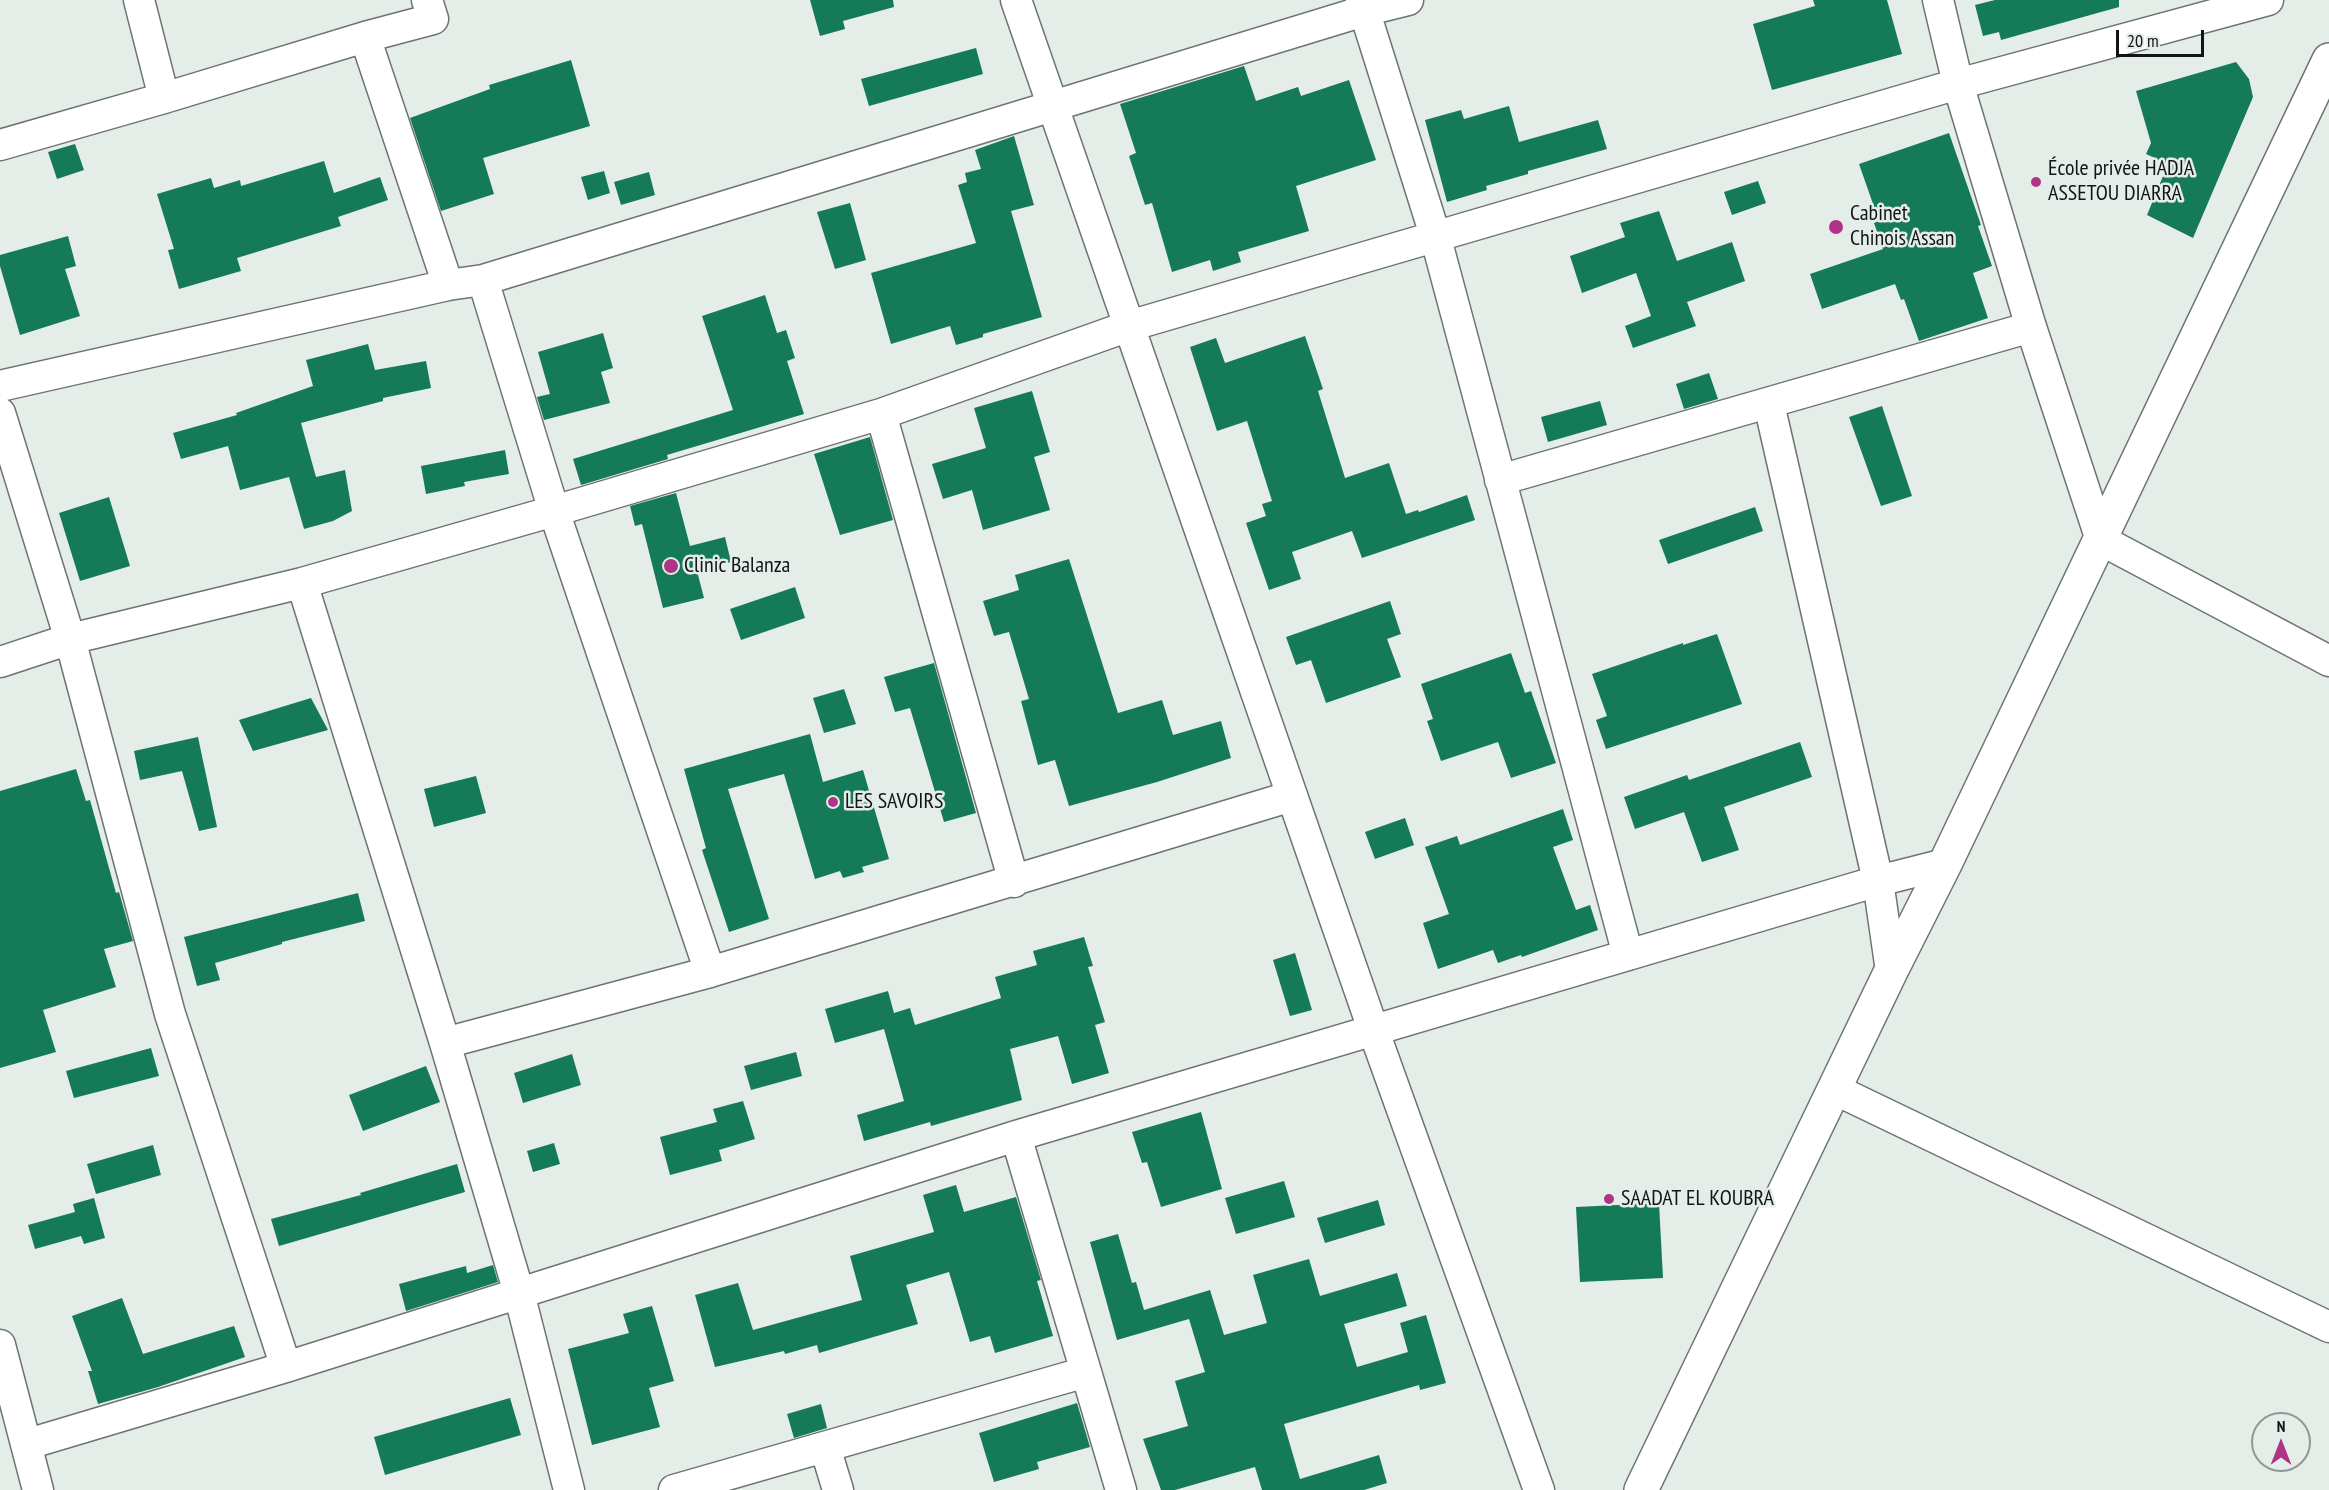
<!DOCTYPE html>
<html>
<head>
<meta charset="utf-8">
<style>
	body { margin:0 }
	#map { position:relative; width:2329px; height:1490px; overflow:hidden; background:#e5ede9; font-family:"PT Sans Narrow",sans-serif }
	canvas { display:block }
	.north { position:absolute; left:2251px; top:1412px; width:60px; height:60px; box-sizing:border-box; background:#e5ede9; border:2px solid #919793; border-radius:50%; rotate:0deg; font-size:16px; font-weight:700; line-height:24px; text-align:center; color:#121513 }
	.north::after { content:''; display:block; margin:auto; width:21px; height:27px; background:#af3485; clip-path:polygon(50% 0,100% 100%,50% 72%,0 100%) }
	.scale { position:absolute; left:2116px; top:30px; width:88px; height:27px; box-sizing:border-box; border:3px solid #121513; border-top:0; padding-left:8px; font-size:18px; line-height:21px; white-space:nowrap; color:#121513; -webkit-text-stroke:4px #e5ede9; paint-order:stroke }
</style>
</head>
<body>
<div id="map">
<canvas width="2329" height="1490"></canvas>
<div class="north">N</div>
<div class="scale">20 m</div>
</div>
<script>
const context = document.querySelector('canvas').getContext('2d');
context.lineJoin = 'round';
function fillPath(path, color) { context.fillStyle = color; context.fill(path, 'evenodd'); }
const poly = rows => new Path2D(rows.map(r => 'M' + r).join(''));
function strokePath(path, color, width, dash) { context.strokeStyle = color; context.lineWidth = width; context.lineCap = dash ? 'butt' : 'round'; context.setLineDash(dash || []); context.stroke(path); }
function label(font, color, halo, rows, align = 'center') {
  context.font = font + ' "PT Sans Narrow",sans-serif'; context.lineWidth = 5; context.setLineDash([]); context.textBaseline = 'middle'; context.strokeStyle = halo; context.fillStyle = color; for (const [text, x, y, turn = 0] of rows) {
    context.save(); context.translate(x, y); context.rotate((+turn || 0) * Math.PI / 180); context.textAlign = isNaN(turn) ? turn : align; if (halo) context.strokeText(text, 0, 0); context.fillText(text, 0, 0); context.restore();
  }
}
fillPath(poly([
	[810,0,893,0,894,7,843,21,845,29,820,36],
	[1813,0,1887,0,1902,54,1772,90,1753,24,1815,6],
	[1995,0,2119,0,2119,7,2001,40,1999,32,1983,36,1975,5],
	[976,48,983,74,869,106,861,79],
	[571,60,590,126,483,158,494,194,441,211,410,118,490,89,489,85],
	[2236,62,2249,79,2253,97,2193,238,2147,215,2168,164,2146,154,2151,143,2136,91],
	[1244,66,1256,101,1298,87,1301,96,1349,80,1376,160,1296,186,1309,231,1238,252,1241,262,1213,271,1210,260,1172,272,1152,203,1145,205,1129,156,1136,153,1120,104],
	[1509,106,1519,142,1598,120,1607,149,1528,171,1528,174,1486,186,1487,190,1447,202,1425,120,1461,110,1464,119],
	[1949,133,1981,225,1978,226,1992,266,1973,273,1988,318,1919,341,1904,299,1901,300,1895,284,1822,309,1810,274,1883,249,1874,223,1879,221,1859,164],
	[1014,136,1034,205,1011,211,1042,317,983,334,983,337,956,345,950,326,891,344,871,273,976,243,958,185,967,182,965,173,981,169,975,150],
	[75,144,84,170,57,179,48,152],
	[324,161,334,193,380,177,388,200,338,217,341,226,237,258,241,271,179,289,168,250,174,249,157,194,211,178,214,188,240,180,241,186],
	[604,171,610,193,588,200,581,177],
	[649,172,655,195,621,205,614,182],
	[1758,181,1766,203,1732,215,1724,192],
	[850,203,866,260,835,269,817,212],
	[1659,211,1677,261,1732,242,1745,281,1687,302,1696,326,1633,348,1625,326,1651,316,1636,273,1582,293,1570,256,1625,237,1620,223],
	[68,236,76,266,65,269,80,316,20,335,0,266,0,255],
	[765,295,777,333,786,330,795,358,787,361,804,414,667,455,668,459,581,485,573,459,733,410,702,316],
	[603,333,613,368,601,372,610,403,544,420,537,397,550,394,538,352],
	[1305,336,1323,389,1318,391,1345,478,1389,463,1406,514,1418,510,1419,512,1467,495,1475,520,1362,558,1352,531,1292,552,1301,579,1269,590,1246,523,1266,516,1262,504,1272,501,1247,421,1217,431,1190,347,1216,338,1225,363],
	[368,344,375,370,426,361,431,388,383,398,383,401,301,423,316,477,345,470,352,511,333,521,304,529,289,477,240,490,228,446,181,459,173,433,237,415,236,413,313,386,306,360],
	[1709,373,1718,399,1684,409,1676,384],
	[1032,391,1050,452,1034,457,1050,510,983,530,972,490,943,499,932,464,986,448,974,408],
	[1600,401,1607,425,1548,442,1541,417],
	[1882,406,1912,496,1881,506,1849,417],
	[870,437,893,520,840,535,814,454],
	[505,450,509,474,464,482,465,486,426,494,421,466],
	[676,493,690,546,725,537,731,562,697,571,704,598,663,608,642,524,635,526,630,506],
	[109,497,130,566,80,581,59,513],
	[1755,507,1763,531,1668,564,1659,540],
	[1069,559,1118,713,1162,700,1173,735,1221,721,1231,758,1157,782,1069,806,1055,760,1038,765,1021,701,1029,699,1009,632,994,636,983,601,1019,590,1015,575],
	[795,587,805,618,741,640,730,609],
	[1390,601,1401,634,1387,639,1401,677,1326,703,1311,660,1296,665,1286,637],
	[1717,634,1742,704,1606,749,1596,720,1607,716,1592,674,1683,643,1683,645],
	[1511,653,1525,693,1531,691,1556,763,1511,778,1498,742,1441,761,1427,721,1433,719,1421,684],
	[934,663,976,813,944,822,910,708,895,712,884,677],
	[844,689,856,724,824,733,813,698],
	[311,698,328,730,253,751,239,720],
	[810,734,823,782,863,770,889,859,862,867,864,872,843,878,840,871,815,879,784,774,728,789,769,919,729,932,702,850,706,848,684,769],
	[198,737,217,827,199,831,182,771,140,780,134,751],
	[1800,742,1812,777,1724,807,1739,850,1702,862,1684,812,1635,829,1624,797,1687,775,1689,780],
	[76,769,86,801,90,800,116,893,119,892,133,941,104,949,116,987,43,1010,56,1052,0,1068,0,791],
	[476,776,486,813,434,827,424,789],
	[1563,809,1573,840,1553,847,1576,910,1590,905,1598,930,1522,957,1521,955,1498,963,1493,950,1438,969,1423,923,1449,914,1425,847,1457,836,1460,845],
	[1405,818,1414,845,1375,859,1365,832],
	[358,893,365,921,282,942,282,944,215,963,220,980,197,986,184,937],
	[1084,937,1093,966,1088,967,1105,1022,1095,1025,1109,1073,1072,1084,1058,1036,1010,1049,1022,1100,931,1126,930,1122,864,1141,857,1115,904,1101,884,1029,835,1043,825,1009,888,991,894,1013,910,1008,915,1025,1001,998,995,977,1037,965,1033,951],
	[1295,953,1312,1010,1290,1016,1273,960],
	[151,1048,159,1076,74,1098,66,1071],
	[796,1052,802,1076,751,1090,744,1066],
	[572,1054,581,1085,523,1103,514,1073],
	[426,1066,440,1102,363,1131,349,1095],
	[743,1101,755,1139,719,1150,722,1161,670,1175,660,1137,717,1122,713,1109],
	[1201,1112,1222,1189,1161,1207,1147,1162,1142,1163,1132,1132],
	[554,1143,560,1164,533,1172,527,1151],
	[153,1145,161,1175,96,1194,87,1164],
	[457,1164,465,1192,279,1246,271,1219,361,1195,360,1193],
	[1284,1181,1295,1217,1236,1234,1225,1198],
	[956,1185,964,1212,1016,1197,1041,1280,1037,1281,1053,1336,995,1353,990,1336,970,1342,949,1272,906,1285,918,1324,819,1353,817,1345,785,1354,784,1351,715,1367,695,1295,738,1283,753,1330,862,1300,850,1256,934,1232,923,1195],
	[94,1198,105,1238,84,1244,81,1236,35,1249,28,1225,75,1212,73,1204],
	[1378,1200,1385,1225,1325,1243,1317,1218],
	[1659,1203,1663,1278,1580,1282,1576,1207],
	[1118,1234,1132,1283,1136,1282,1144,1310,1210,1290,1224,1335,1267,1323,1253,1275,1309,1259,1320,1296,1397,1273,1407,1306,1344,1324,1357,1367,1408,1352,1400,1323,1426,1315,1446,1383,1420,1390,1419,1385,1284,1424,1300,1479,1379,1455,1387,1483,1364,1490,1262,1490,1255,1467,1175,1490,1161,1490,1143,1439,1188,1426,1175,1381,1205,1372,1189,1319,1117,1340,1090,1242],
	[493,1265,498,1282,406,1311,399,1284,466,1266,467,1273],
	[122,1298,143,1354,234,1326,245,1357,158,1387,98,1404,88,1371,92,1371,72,1316],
	[652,1306,674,1381,649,1388,660,1427,592,1445,568,1349,629,1333,623,1314],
	[510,1398,521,1435,385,1475,374,1437],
	[1077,1403,1090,1447,1037,1462,1039,1469,994,1482,979,1433],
	[821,1404,827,1428,794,1438,787,1414]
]), '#147a58');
const minor = poly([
	[139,0,164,98],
	[1016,0,1373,1029,1539,1490],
	[1361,0,1435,235,1628,955],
	[1938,0,1958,84,2031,327,2101,540,2329,661],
	[365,37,448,285],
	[0,145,164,98,365,37,433,19,427,0],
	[483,280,554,511,710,972],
	[0,386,448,285,483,280,1364,11,1408,0],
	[1769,404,1878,881,1891,971],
	[0,413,70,639,170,1014,286,1367],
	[881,414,1014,882],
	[1500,480,2031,327],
	[302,583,445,1043,519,1293,569,1490],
	[0,662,70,639,302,583,554,511,881,414,1129,326,1958,84,2268,0],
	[445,1043,710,972,1292,796],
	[1834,1089,2329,1327],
	[1016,1136,1121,1490],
	[0,1345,38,1490],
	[28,1444,286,1367,1016,1136,1878,881,1945,864],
	[825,1447,838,1490],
	[674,1490,1086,1372]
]);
const tertiary = poly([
	[1641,1490,1891,971,1945,864,2329,60]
]);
strokePath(minor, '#6d7470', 33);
strokePath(tertiary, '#6d7470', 36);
strokePath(minor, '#fff', 30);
strokePath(tertiary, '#fff', 33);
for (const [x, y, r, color] of [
	[2036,182,6,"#af3485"],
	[1836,227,8,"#af3485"],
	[671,566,8,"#af3485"],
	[833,802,6,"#af3485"],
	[1609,1199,6,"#af3485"]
]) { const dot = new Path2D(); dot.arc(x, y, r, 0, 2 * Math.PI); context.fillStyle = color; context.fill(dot); strokePath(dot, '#e5ede9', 2); }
label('22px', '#121513', '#e5ede9', [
	["École privée HADJA",2048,169],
	["ASSETOU DIARRA",2048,194],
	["Cabinet",1850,214],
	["Chinois Assan",1850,239],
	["Clinic Balanza",684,566],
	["LES SAVOIRS",845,802],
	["SAADAT EL KOUBRA",1621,1199]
], 'left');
</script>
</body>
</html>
